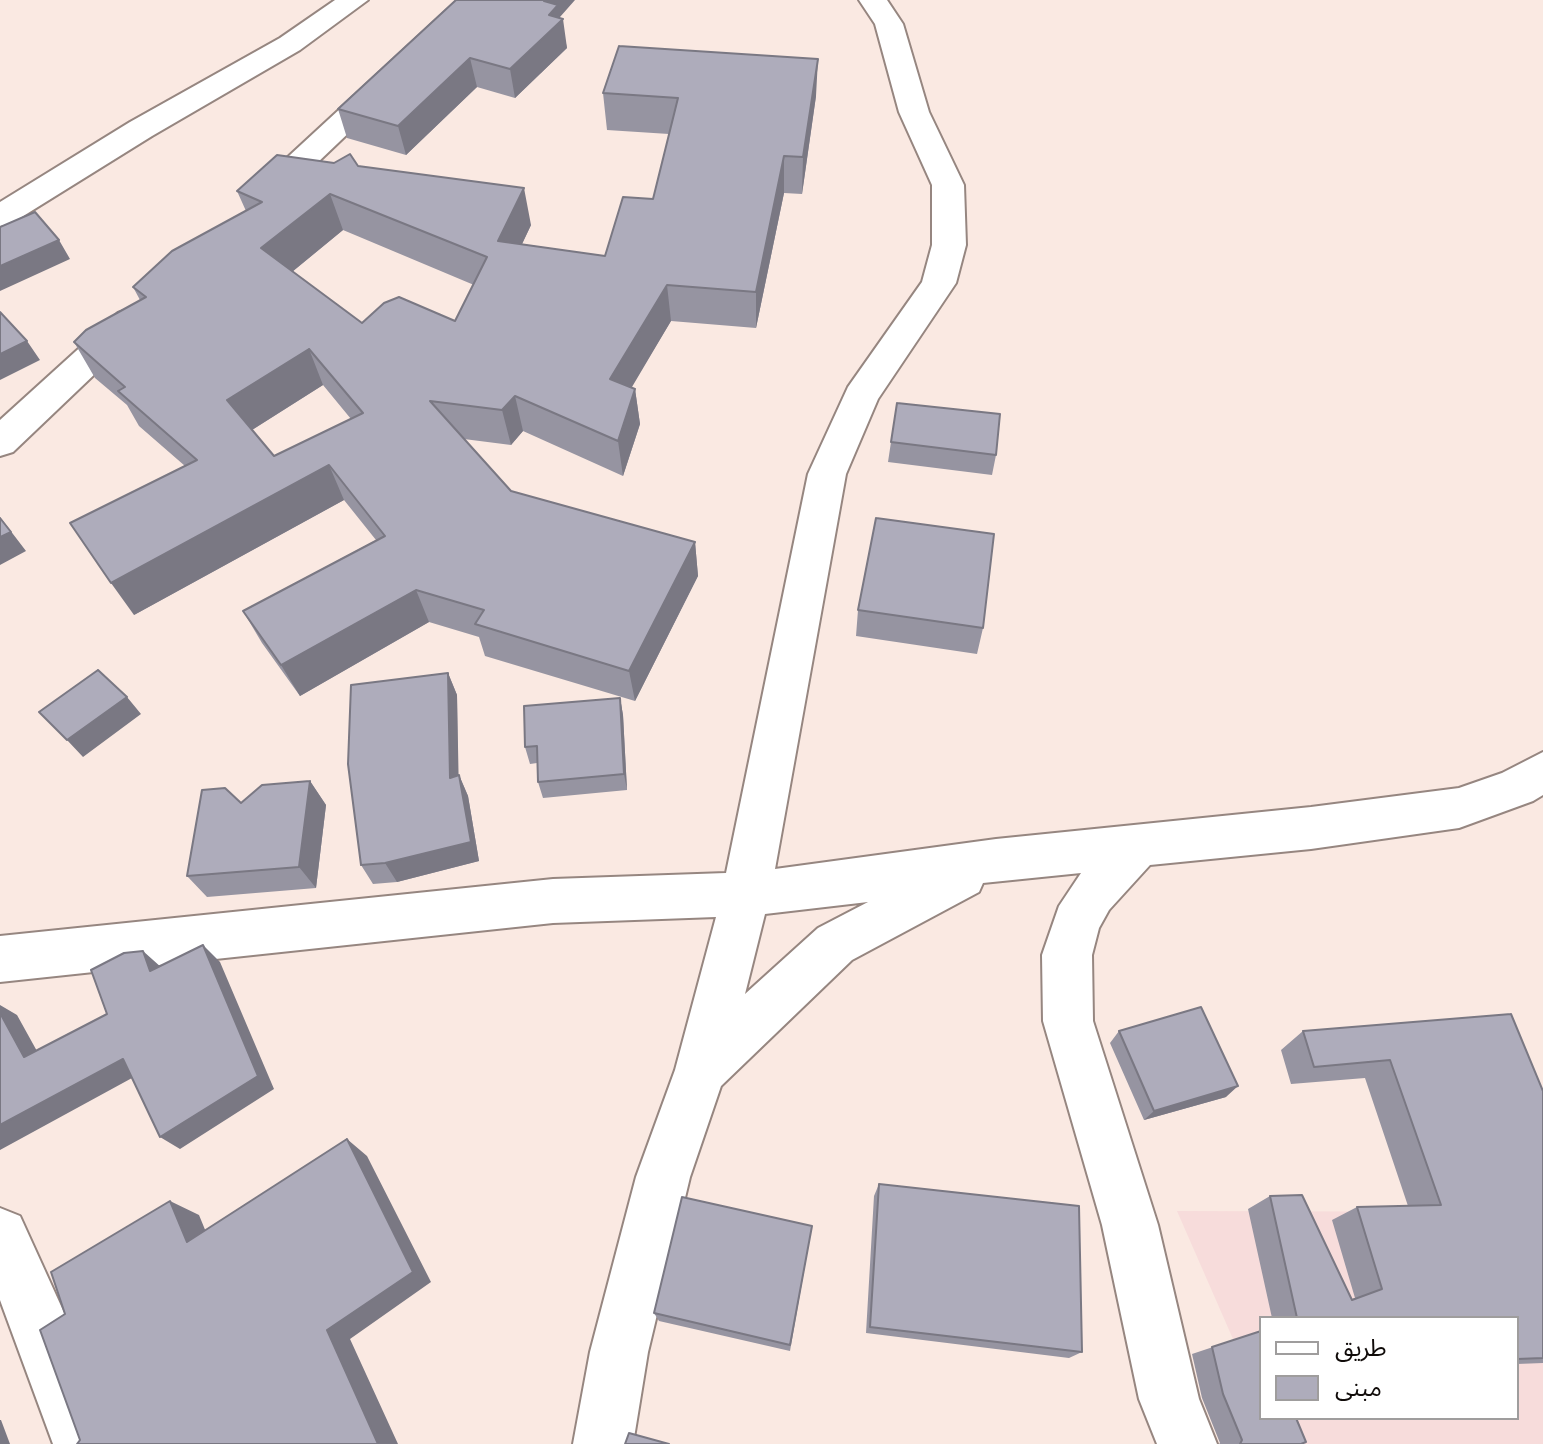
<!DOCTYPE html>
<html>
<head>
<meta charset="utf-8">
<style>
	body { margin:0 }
	#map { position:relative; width:1543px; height:1444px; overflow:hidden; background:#fae9e2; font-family:Barlow,"Noto Sans Arabic",sans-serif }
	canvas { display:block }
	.legend { position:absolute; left:1259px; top:1316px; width:260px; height:104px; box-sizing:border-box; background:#fff; border:2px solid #9f9d9d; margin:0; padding:10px 14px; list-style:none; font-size:24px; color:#100b09 }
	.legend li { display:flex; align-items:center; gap:16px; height:40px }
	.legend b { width:40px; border:2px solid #9f9d9d }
</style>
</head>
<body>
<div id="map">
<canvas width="1543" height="1444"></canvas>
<ul class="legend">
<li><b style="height:10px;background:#fff"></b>طريق</li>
<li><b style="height:22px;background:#aeacbb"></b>مبنى</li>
</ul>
</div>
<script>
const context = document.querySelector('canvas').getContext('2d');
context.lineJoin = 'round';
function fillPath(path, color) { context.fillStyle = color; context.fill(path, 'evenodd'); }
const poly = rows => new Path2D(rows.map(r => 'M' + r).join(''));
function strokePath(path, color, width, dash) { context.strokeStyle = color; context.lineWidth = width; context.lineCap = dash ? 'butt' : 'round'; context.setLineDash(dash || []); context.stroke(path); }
fillPath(poly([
	[1177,1211,1543,1212,1543,1444,1279,1444,1268,1418,1517,1418,1517,1318,1261,1318,1261,1403]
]), '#f7dcdb');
const street = poly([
	[335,0,368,0,300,50,152,136,12,223,0,226,0,202,130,122,280,38,335,0],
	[458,0,488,0,273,205,262,208,251,205,246,198,251,191,458,0],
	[859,0,887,0,903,24,929,112,964,185,966,245,956,283,878,399,846,474,775,869,996,839,1311,807,1459,788,1502,773,1543,752,1543,795,1533,801,1459,828,1311,849,1150,865,1109,910,1099,928,1092,955,1093,1021,1158,1225,1199,1399,1217,1444,1157,1444,1139,1399,1102,1225,1043,1021,1042,955,1059,906,1081,873,983,883,979,892,852,960,721,1086,690,1177,648,1352,633,1444,573,1444,590,1352,636,1177,675,1070,716,917,553,923,0,982,0,936,553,879,726,873,808,474,848,387,922,282,932,245,932,185,899,112,875,24,859,0],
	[868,902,818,928,745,994,765,914,868,902],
	[130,309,142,313,148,321,142,329,13,452,0,456,0,420,118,313,130,309],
	[0,1208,20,1216,66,1317,113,1444,53,1444,0,1300,0,1208]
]);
strokePath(street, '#968680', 4);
fillPath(street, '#fff');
fillPath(poly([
	[560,17,567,48,515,98,477,87,406,155,347,138,338,109],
	[603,93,816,96,802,194,784,193,756,328,671,321,631,387,635,389,640,424,623,476,523,431,511,445,464,439,511,491,695,542,698,576,635,701,485,656,479,637,429,622,300,696,262,643,243,611,376,540,344,500,134,615,185,466,139,426,127,405,95,378,74,342,140,300,133,287,246,211,237,191,358,166,531,225,522,244,605,256,653,199,669,134,607,130],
	[343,230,474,285,455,321,362,323,292,272],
	[323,385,351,419,274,456,252,430],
	[891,442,996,455,992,475,888,462],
	[858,610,983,628,977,654,856,636],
	[448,673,457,695,458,775,459,775,468,796,479,861,397,882,373,884,361,865],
	[620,698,623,715,627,790,543,798,538,782,537,763,530,764,525,747],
	[310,781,326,805,316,888,207,897,187,876,241,803],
	[1119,1031,1226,1097,1144,1120,1110,1043],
	[1303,1031,1543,1091,1543,1363,1517,1364,1517,1318,1272,1318,1248,1209,1270,1196,1352,1299,1355,1298,1332,1220,1357,1207,1408,1206,1365,1078,1291,1084,1281,1050],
	[879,1184,1082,1352,1069,1358,866,1333,874,1196],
	[812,1226,790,1351,659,1321,654,1313],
	[1261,1331,1261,1418,1301,1444,1219,1444,1220,1443,1202,1398,1192,1354]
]), '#9694a1');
fillPath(poly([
	[545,0,575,0,560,17,560,21,563,19,567,48,515,98,510,69],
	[470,58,477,87,406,155,398,126],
	[818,59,816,96,802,194,803,157],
	[784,156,784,193,756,328,756,292],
	[524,188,531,225,506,278,498,241],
	[330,194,343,230,276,285,261,248],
	[59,240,70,259,0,291,0,266],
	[667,285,671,321,616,414,610,379],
	[27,341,40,360,0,380,0,354],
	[309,349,323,385,244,435,227,400],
	[635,389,640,424,623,476,618,441],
	[515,396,523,431,511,445,502,410],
	[329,465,344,500,134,615,111,583],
	[0,517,26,551,0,565],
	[695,542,698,576,635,701,629,671],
	[416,590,429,622,300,696,281,665],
	[448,673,457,695,459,798,450,778],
	[127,697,141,714,83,757,67,740],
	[620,698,623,715,627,790,624,774],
	[459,775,468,796,479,861,397,882,385,863],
	[310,781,326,805,316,888,299,867],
	[203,945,220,962,274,1089,180,1149,160,1137],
	[143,951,162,968,150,971],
	[0,1005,17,1015,48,1071,24,1057,0,1013],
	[123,1059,143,1072,0,1150,0,1125],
	[1238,1086,1226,1097,1144,1120,1154,1111],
	[347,1139,367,1156,431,1282,350,1339,398,1444,378,1444,327,1330],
	[170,1201,199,1215,215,1254,187,1242],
	[0,1420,1,1420,10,1444,0,1444]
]), '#7a7883');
const building = poly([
	[456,0,545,0,544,1,558,5,549,15,563,19,510,69,470,58,398,126,338,109,456,0],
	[619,46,818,59,803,157,784,156,756,292,667,285,610,379,635,389,618,441,515,396,502,410,430,401,511,491,695,542,629,671,475,624,484,610,416,590,281,665,243,611,385,536,329,465,111,583,70,523,197,460,118,391,125,387,74,342,86,330,146,297,133,287,172,251,262,202,237,191,277,155,334,163,350,154,358,166,524,188,498,241,605,256,623,197,653,199,678,98,603,93,619,46],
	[330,194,487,257,455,321,399,297,384,303,362,323,261,248,330,194],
	[309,349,363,413,274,456,227,400,309,349],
	[35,212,59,240,0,266,0,227,35,212],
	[0,312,27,341,0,354,0,312],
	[897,403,1000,414,996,455,891,442,897,403],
	[0,518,11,532,0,537,0,518],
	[876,518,994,534,983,628,858,610,876,518],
	[98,670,127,697,67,740,39,712,98,670],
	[448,673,450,778,459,775,471,842,385,863,361,865,348,764,351,685,448,673],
	[620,698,624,774,538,782,537,746,525,747,524,706,620,698],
	[310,781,299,867,187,876,202,790,225,788,241,803,262,785,310,781],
	[203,945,258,1076,160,1137,123,1059,0,1125,0,1013,24,1057,107,1014,91,970,124,953,143,951,150,971,203,945],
	[1201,1007,1238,1086,1154,1111,1119,1031,1201,1007],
	[1511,1014,1543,1091,1543,1358,1517,1359,1517,1318,1297,1318,1270,1196,1302,1195,1352,1300,1382,1289,1357,1207,1441,1205,1390,1060,1314,1067,1303,1031,1511,1014],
	[347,1139,413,1272,327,1330,378,1444,77,1444,80,1440,40,1330,65,1314,51,1272,170,1201,187,1242,347,1139],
	[879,1184,1079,1206,1082,1352,870,1327,879,1184],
	[682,1197,812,1226,790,1345,654,1313,682,1197],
	[1261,1331,1261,1418,1296,1418,1306,1442,1301,1444,1240,1444,1242,1440,1223,1394,1212,1347,1261,1331],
	[629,1433,669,1444,625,1444,629,1433]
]);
fillPath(building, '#aeacbb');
strokePath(building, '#7a7883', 2);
</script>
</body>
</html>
